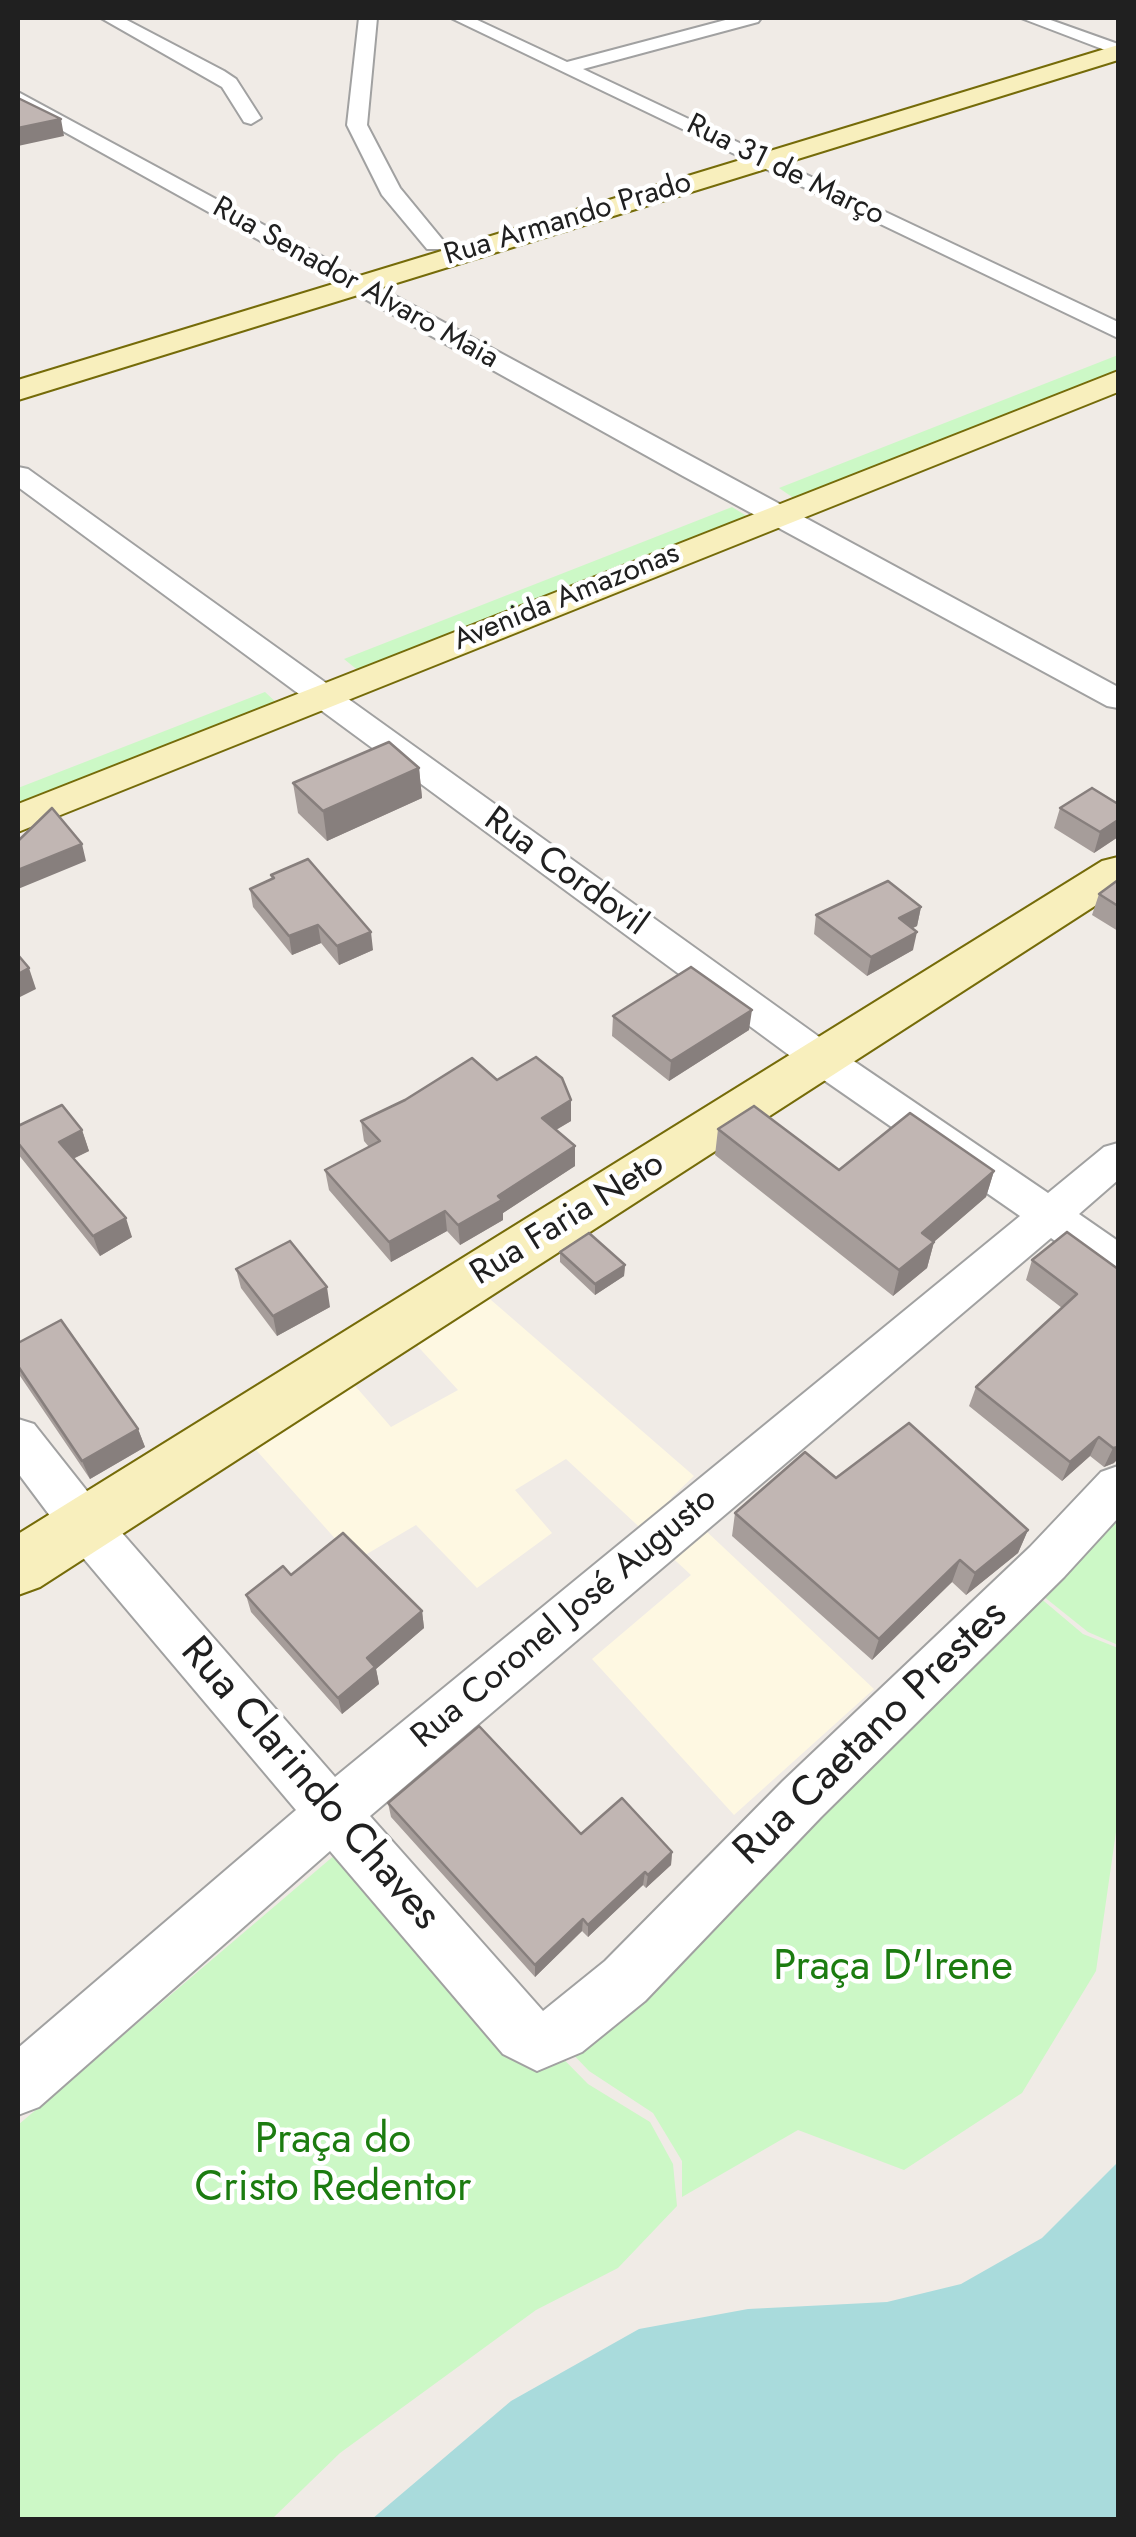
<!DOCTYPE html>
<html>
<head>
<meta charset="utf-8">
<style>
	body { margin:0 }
	#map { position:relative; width:1136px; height:2537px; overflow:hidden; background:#f0ebe6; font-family:Jost,sans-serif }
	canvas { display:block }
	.frame { position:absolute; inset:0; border:20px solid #202020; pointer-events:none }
</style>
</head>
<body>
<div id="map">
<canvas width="1136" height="2537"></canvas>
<div class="frame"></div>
</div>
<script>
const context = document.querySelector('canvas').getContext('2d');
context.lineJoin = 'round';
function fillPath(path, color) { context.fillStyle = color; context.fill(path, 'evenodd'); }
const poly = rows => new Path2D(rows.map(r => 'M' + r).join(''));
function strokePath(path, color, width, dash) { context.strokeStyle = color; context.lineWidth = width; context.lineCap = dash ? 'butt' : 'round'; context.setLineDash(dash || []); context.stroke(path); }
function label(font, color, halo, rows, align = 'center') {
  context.font = font + ' Jost,sans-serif'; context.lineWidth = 9; context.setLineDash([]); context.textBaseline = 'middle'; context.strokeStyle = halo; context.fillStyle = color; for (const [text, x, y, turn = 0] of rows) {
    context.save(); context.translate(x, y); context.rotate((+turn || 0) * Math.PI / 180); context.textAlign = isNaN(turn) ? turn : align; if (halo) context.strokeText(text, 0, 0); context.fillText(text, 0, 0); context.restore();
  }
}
fillPath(poly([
	[483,1293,694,1476,671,1498,874,1689,734,1815,592,1659,691,1575,566,1459,515,1490,552,1533,477,1588,416,1525,355,1561,249,1442,350,1380,391,1427,458,1390,411,1339]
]), '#fef8e2');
fillPath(poly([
	[1118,355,1118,373,795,499,779,488],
	[732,507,750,518,360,672,344,659],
	[265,692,279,705,18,808,18,788],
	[1118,1499,1118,1645,1088,1632,1038,1592],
	[1032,1591,1083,1634,1118,1648,1118,1818,1096,1971,1022,2093,904,2170,798,2130,682,2197,682,2161,653,2113,589,2071,566,2047],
	[350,1842,588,2084,650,2122,673,2164,677,2206,618,2268,536,2310,340,2453,272,2519,18,2519,18,2125]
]), '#ccf8c6');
fillPath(poly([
	[1118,2162,1118,2519,372,2519,511,2401,639,2329,748,2309,887,2302,961,2284,1042,2238]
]), '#a9dbdc');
const street = poly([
	[101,18,123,18,224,71,236,79,261,118,251,124,244,122,222,87,101,18],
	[359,18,377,18,367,125,400,188,446,244,443,249,427,249,382,195,347,125,359,18],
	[451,18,473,18,567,62,733,18,761,18,758,22,583,69,1118,322,1118,338,451,18],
	[1021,18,1045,18,1118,44,1118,55,1021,18],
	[18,92,1118,687,1118,708,1107,706,683,476,18,106,18,92],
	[18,467,28,469,836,1049,1048,1193,1104,1147,1118,1143,1118,1180,1079,1214,1118,1241,1118,1279,1103,1275,1051,1238,370,1816,543,2011,605,1961,783,1781,1030,1547,1101,1472,1118,1466,1118,1518,1064,1577,821,1817,645,2001,582,2052,537,2071,503,2054,330,1851,39,2107,18,2115,18,2048,296,1810,68,1540,18,1473,18,1419,34,1424,102,1510,335,1777,1020,1216,808,1069,18,487,18,467]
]);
const secondary = poly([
	[1118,45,1118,60,18,400,18,380,1118,45],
	[1118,371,1118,392,18,832,18,804,1118,371],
	[1118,857,1118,891,40,1587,18,1595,18,1534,1102,861,1118,857]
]);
strokePath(street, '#a1a1a1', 4);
strokePath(secondary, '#756b09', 4);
fillPath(street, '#fff');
fillPath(secondary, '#f8efbd');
fillPath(poly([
	[419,768,422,798,327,841,298,813,293,783],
	[1118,804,1118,837,1094,853,1054,828,1060,808],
	[271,875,373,950,339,965,321,943,292,955,253,907,250,889,272,879],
	[1118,880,1118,931,1092,915,1099,894],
	[921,907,917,926,912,928,913,950,867,976,814,934,816,915],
	[613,1016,749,1030,669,1081,612,1036],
	[497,1080,571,1121,556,1130,575,1166,503,1213,503,1220,460,1245,447,1231,391,1262,329,1190,325,1170,369,1147,364,1141,361,1121,405,1100],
	[18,1126,82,1130,89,1151,73,1159,132,1237,100,1256,18,1154],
	[718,1129,839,1170,994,1171,986,1197,934,1242,927,1268,893,1296,715,1155],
	[560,1252,625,1265,624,1276,595,1295,560,1262],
	[1032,1260,1118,1269,1114,1463,1104,1467,1090,1456,1062,1481,969,1406,976,1387,1062,1308,1026,1280],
	[236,1269,330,1307,277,1336,241,1288],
	[18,1343,138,1429,145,1447,90,1479,18,1373],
	[836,1478,1028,1530,1018,1553,966,1595,952,1582,872,1660,732,1536,735,1513],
	[291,1575,422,1611,424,1628,376,1669,379,1684,342,1714,251,1612,246,1595],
	[388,1803,581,1834,672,1852,671,1865,646,1888,643,1885,588,1937,582,1931,535,1977,391,1817]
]), '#a69d9a');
fillPath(poly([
	[61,119,64,136,18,146,18,128],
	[419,768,422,798,327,841,323,811],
	[1118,820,1118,837,1094,853,1100,832],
	[82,844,86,861,18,889,18,870],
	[921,907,917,926,895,937,899,918],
	[318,925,321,943,292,955,289,936],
	[371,932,373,950,339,965,337,946],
	[917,932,913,950,867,976,871,957],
	[29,968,36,989,18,998,18,974],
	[752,1010,749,1030,669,1081,671,1061],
	[571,1100,571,1121,542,1138,542,1118],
	[82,1130,89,1151,66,1162,59,1142],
	[575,1146,575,1166,503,1213,503,1220,460,1245,458,1225,498,1196],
	[994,1171,986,1197,929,1246,934,1242,927,1268,893,1296,899,1270,922,1233],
	[445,1211,447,1231,391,1262,389,1242],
	[126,1218,132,1237,100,1256,93,1236],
	[625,1265,624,1276,595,1295,595,1284],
	[327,1287,330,1307,277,1336,273,1316],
	[138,1429,145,1447,90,1479,82,1461],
	[1099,1437,1090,1456,1062,1481,1070,1462],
	[1118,1447,1118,1459,1114,1463,1104,1467,1113,1448],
	[1028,1530,1018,1553,966,1595,975,1573],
	[960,1560,952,1582,872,1660,879,1639],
	[422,1611,424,1628,376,1669,379,1684,342,1714,338,1698,367,1658],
	[672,1852,671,1865,646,1888,648,1875],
	[645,1872,643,1885,588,1937,588,1925],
	[583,1919,582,1931,535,1977,535,1965]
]), '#877f7d');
const building = poly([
	[18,98,61,119,18,128,18,98],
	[389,742,419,768,323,811,293,783,389,742],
	[1092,788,1118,804,1118,820,1100,832,1060,808,1092,788],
	[52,808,82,844,18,870,18,841,52,808],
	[308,859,371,932,337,946,318,925,289,936,250,889,274,878,271,875,308,859],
	[1118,880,1118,906,1099,894,1118,880],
	[888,881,921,907,899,918,917,932,871,957,816,915,888,881],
	[18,955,29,968,18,974,18,955],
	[691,967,752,1010,671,1061,613,1016,691,967],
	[536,1057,562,1078,571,1100,542,1118,575,1146,498,1196,502,1200,458,1225,445,1211,389,1242,325,1170,380,1141,361,1121,405,1100,472,1058,497,1080,536,1057],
	[62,1105,82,1130,59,1142,126,1218,93,1236,18,1143,18,1126,62,1105],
	[754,1106,839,1170,910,1113,994,1171,922,1233,934,1242,899,1270,718,1129,754,1106],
	[1067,1232,1118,1269,1118,1447,1113,1448,1099,1437,1070,1462,976,1387,1077,1294,1032,1260,1067,1232],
	[589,1233,625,1265,595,1284,560,1252,589,1233],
	[290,1241,327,1287,273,1316,236,1269,290,1241],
	[61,1320,138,1429,82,1461,18,1366,18,1343,61,1320],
	[909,1423,1028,1530,975,1573,960,1560,879,1639,735,1513,805,1452,836,1478,909,1423],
	[343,1533,422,1611,367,1658,375,1667,338,1698,246,1595,283,1566,291,1575,343,1533],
	[479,1726,581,1834,622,1798,672,1852,648,1875,645,1872,588,1925,583,1919,535,1965,388,1803,479,1726]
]);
fillPath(building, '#c1b6b3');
strokePath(building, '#877f7d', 2.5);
label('30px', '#202020', '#fff', [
	["Rua 31 de Março",785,171,26],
	["Rua Armando Prado",568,220,-17],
	["Rua Senador Alvaro Maia",355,284,29],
	["Avenida Amazonas",567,598,-22]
]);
label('35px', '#202020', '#fff', [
	["Rua Cordovil",565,873,36],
	["Rua Faria Neto",568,1220,-32],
	["Rua Coronel José Augusto",565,1619,-40]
]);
label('42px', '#202020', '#fff', [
	["Rua Caetano Prestes",872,1734,-44],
	["Rua Clarindo Chaves",309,1785,49]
]);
label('42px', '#1c7c10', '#fff', [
	["Praça D'Irene",893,1969],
	["Praça do",333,2142],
	["Cristo Redentor",333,2190]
]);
</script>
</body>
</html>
